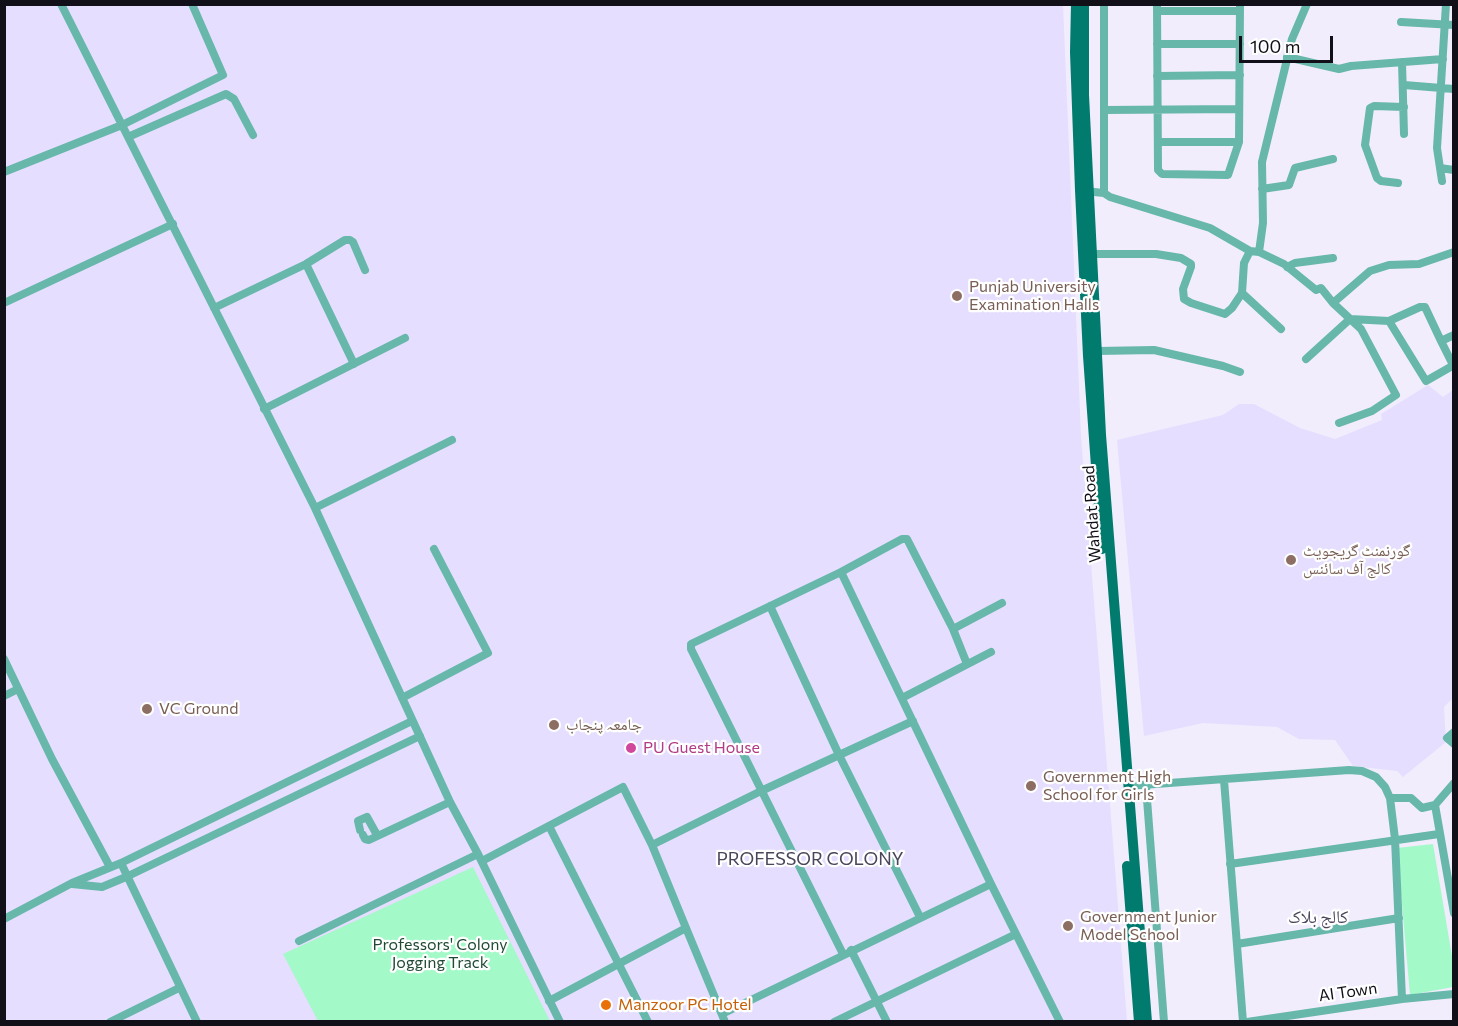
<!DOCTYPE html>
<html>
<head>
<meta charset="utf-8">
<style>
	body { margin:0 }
	#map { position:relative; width:1458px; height:1026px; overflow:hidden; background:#f1edfd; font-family:Commissioner,sans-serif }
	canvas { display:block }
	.frame { position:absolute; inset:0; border:6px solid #110f17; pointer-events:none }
	.scale { position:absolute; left:1239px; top:36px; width:94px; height:27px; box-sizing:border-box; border:3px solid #110f17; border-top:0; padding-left:8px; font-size:18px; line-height:21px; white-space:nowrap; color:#110f17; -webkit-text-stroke:4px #fff; paint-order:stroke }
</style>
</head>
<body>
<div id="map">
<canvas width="1458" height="1026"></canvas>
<div class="frame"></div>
<div class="scale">100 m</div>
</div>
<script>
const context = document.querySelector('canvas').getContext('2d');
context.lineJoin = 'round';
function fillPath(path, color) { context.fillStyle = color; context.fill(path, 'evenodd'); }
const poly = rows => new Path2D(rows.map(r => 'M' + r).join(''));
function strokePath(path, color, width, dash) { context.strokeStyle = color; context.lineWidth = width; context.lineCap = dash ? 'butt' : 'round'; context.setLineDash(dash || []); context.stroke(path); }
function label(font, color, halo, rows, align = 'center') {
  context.font = font + ' Commissioner,"Noto Naskh Arabic",sans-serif'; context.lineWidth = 4.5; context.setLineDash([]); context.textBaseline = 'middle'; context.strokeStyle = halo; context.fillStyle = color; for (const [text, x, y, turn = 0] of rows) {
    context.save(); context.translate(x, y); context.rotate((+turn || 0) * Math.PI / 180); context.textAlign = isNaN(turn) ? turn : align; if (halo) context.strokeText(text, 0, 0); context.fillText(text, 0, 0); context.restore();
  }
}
fillPath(poly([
	[5,5,1063,5,1081,436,1127,1021,5,1022],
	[1428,385,1443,397,1453,390,1454,697,1444,707,1446,742,1403,777,1397,771,1353,766,1335,740,1299,739,1277,727,1203,723,1144,736,1117,440,1223,415,1239,404,1254,404,1300,428,1335,439,1382,420,1381,414]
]), '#e5deff');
fillPath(poly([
	[1433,844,1453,962,1453,987,1410,995,1397,848],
	[473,867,550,1021,318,1021,283,954]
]), '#a3f9c8');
strokePath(poly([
	[61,4,315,508,450,802,478,854,560,1022],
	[1104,4,1104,193],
	[1157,4,1158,170,1162,174,1228,175,1239,142,1240,4],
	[1446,4,1437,148,1440,168,1454,170],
	[1157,11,1240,11],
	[1401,22,1454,25],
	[1157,44,1240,44],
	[1287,57,1339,69,1351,66,1443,59],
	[1402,62,1404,134],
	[1157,76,1240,75],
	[1404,85,1454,89],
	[1104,110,1239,109],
	[128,137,226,94,234,99,253,135],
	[1158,142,1239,142],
	[1440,168,1442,181],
	[4,172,122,125,223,75,192,4],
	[1398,183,1381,181,1377,178,1365,145,1370,108,1374,106,1404,107],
	[1262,189,1289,185,1295,168,1333,159],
	[1084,191,1104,193,1110,197,1210,228,1250,251,1259,252,1284,264,1316,290,1321,288,1333,303,1361,329,1396,395,1372,411,1339,423],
	[1259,252,1263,223,1262,162,1292,39,1307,4],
	[1092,254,1156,254,1181,258,1191,264,1191,267,1183,289,1184,299,1191,303,1225,314,1232,308,1242,293,1244,263,1250,251],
	[306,264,354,364],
	[1287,267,1295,263,1333,258],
	[1242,293,1281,329],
	[4,303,173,224],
	[1333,303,1370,271,1389,265,1419,264,1454,252],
	[214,308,306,264,345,240,350,240,353,242,365,270],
	[1389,321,1426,381,1454,365],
	[1441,341,1453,365],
	[1097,351,1154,350,1223,366,1240,372],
	[1306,359,1350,319,1389,321,1420,307,1425,307,1441,341,1454,335],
	[264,409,405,338],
	[315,508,452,440],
	[841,572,691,644,691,649,843,954],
	[770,606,839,755,920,917],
	[953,629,1002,603],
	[4,659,52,759,110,867],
	[967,664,953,629,907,539,902,539,841,572,991,884,1060,1022],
	[4,696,18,689],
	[402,698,488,653,434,549],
	[902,698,991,652],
	[1454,732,1447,738,1454,744],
	[1224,780,1243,1022],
	[1128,786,1349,770,1362,771,1376,777,1385,787,1390,798,1395,839,1402,999],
	[1146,786,1164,1022],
	[1390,798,1411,798,1422,808,1435,805,1454,783],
	[1435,805,1454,913],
	[549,826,648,1022],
	[360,830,358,821,367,817,377,835],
	[363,835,365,839,369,840,450,802],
	[652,845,761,791,913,721],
	[482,861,623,787,652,845,686,928],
	[121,863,197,1022],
	[1230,864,1439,834],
	[72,884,102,887,126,877,420,736],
	[4,919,72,883,121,863,412,721],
	[299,941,478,854],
	[1237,944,1399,918],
	[851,950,887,1022],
	[549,1001,686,928,725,1022],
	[722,1014,991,884],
	[110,1022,179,988],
	[834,1022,1016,934],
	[1247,1022,1402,999,1454,994]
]), '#67b7aa', 8);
strokePath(poly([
	[1076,4,1075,52,1080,190,1088,356,1102,549],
	[1084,4,1084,95,1101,435,1147,1022],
	[1127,866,1139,1022]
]), '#017b6e', 10);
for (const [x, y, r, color] of [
	[957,296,6,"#8d6e63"],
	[1291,560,6,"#8d6e63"],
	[147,709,6,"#8d6e63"],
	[554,725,6,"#8d6e63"],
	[631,748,6,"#d1479c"],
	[1031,786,6,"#8d6e63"],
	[1068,926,6,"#8d6e63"],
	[606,1005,6,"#e8710a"]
]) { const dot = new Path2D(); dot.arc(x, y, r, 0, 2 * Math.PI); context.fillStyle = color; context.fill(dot); strokePath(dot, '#fff', 2); }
label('16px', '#785e54', '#fff', [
	["Punjab University",969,287],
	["Examination Halls",969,305],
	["گورنمنٹ گریجویٹ",1303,551],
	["کالج آف سائنس",1303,569],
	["VC Ground",159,709],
	["جامعہ پنجاب",566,725],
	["Government High",1043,777],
	["School for Girls",1043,795],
	["Government Junior",1080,917],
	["Model School",1080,935]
], 'left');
label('16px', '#110f17', '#fff', [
	["Wahdat Road",1092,514,-94],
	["AI Town",1348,992,-8]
]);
label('16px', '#b23c85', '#fff', [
	["PU Guest House",643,748]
], 'left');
label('16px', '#204a34', '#fff', [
	["Professors' Colony",440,945],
	["Jogging Track",440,963]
]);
label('16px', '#c56008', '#fff', [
	["Manzoor PC Hotel",618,1005]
], 'left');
label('18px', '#4a455a', '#fff', [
	["PROFESSOR COLONY",810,859],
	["کالج بلاک",1318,917]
]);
</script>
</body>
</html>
